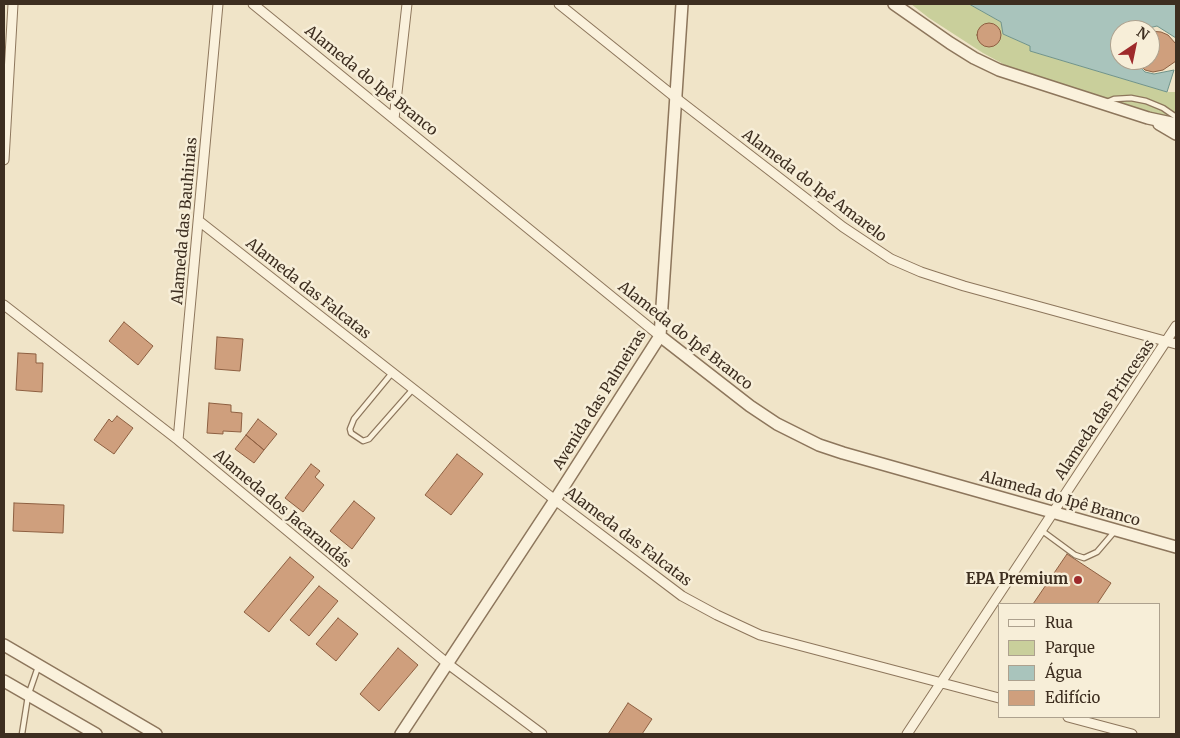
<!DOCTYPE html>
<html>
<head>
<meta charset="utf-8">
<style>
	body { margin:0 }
	#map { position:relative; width:1180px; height:738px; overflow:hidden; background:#f0e4c8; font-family:Merriweather,serif }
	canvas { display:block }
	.frame { position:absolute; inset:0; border:5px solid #3d2e20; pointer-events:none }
	.legend { position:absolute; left:998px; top:603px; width:162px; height:115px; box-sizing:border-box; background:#f7eed8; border:1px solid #ada18e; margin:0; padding:6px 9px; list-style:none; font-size:15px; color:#3d2e20 }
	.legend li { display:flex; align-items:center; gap:10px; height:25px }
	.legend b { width:25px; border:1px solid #ada18e }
	.north { position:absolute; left:1110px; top:20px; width:50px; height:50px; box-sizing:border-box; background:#f7eed8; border:1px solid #ada18e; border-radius:50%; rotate:34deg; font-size:14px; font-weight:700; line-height:20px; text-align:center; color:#3d2e20 }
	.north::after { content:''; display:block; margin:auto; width:18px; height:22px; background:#9e2a2b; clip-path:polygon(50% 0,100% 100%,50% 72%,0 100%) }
</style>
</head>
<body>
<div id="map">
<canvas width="1180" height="738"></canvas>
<div class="frame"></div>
<ul class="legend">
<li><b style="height:6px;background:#faf1dc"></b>Rua</li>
<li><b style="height:14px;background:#c9cf9b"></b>Parque</li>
<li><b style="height:14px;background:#a9c4bc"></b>Água</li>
<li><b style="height:14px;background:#cf9f7d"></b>Edifício</li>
</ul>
<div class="north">N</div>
</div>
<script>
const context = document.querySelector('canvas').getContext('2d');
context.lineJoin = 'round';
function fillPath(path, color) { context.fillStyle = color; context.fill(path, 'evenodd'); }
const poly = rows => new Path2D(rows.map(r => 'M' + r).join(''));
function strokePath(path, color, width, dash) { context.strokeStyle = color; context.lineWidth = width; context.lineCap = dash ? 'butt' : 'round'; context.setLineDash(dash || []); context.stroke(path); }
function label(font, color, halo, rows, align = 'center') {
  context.font = font + ' Merriweather,serif'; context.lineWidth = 5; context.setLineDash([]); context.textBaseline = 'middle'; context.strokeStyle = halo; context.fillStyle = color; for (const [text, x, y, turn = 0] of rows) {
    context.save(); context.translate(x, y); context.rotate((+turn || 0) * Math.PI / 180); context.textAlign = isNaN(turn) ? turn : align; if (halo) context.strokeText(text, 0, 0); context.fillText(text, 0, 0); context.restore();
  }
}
fillPath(poly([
	[911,4,969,4,1001,22,1003,34,1030,46,1030,51,1167,92,1176,92,1176,120,1143,111,1018,72,983,53,929,18]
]), '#c9cf9b');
const water = poly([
	[969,4,1176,4,1176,38,1157,26,1141,30,1120,30,1120,60,1134,60,1145,72,1154,74,1174,70,1167,92,1030,51,1030,46,1003,34,1001,22,969,4]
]);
fillPath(water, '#a9c4bc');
strokePath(water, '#6f938a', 1);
const building = poly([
	'977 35a12 12 0 1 1 24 0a12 12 0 1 1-24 0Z',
	[1150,31,1161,32,1168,35,1176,44,1176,61,1163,70,1153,72,1145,70,1136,61,1150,60,1150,31],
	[124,322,153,346,138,365,109,341,124,322],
	[217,337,243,339,240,371,215,369,217,337],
	[18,353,36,354,36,363,43,363,42,392,16,390,18,353],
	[209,403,231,405,231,412,242,413,241,432,223,431,223,434,207,433,209,403],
	[117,416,133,428,114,454,94,440,109,419,112,422,117,416],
	[258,419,277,434,264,450,246,435,258,419],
	[246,435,264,450,254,463,235,449,246,435],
	[457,454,483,474,451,515,425,495,457,454],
	[311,464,320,471,315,477,324,485,303,512,285,498,311,464],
	[354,501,375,518,352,549,330,531,354,501],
	[14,503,64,505,63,533,13,531,14,503],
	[1067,554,1111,583,1097,604,1033,604,1067,554],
	[290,557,314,577,269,632,244,612,290,557],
	[319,586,338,601,309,636,290,620,319,586],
	[338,618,358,634,336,661,316,644,338,618],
	[398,648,418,665,379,711,360,694,398,648],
	[628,703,652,719,642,734,608,734,628,703]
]);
fillPath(building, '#cf9f7d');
strokePath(building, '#8d5f41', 1);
const service = poly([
	[1107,102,1114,99,1131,98,1146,101,1163,108,1176,117],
	[392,373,354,419,350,429,351,433,363,441,369,439,413,389],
	[1041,530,1075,555,1084,558,1097,552,1115,531],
	[22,734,28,696,38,667]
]);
const minor = poly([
	[253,4,660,336],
	[559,4,676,98,843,227,891,259,921,272,964,286,1176,344],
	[394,119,407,4],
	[4,160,13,4],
	[199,221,555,500,682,596,717,615,760,635,999,698],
	[4,305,178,440,448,664,542,734],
	[178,440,218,4],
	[1068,717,1132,734],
	[907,734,1176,326]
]);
const tertiary = poly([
	[894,4,950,43,974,58,999,70,1148,118,1176,124],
	[1159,124,1176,134],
	[660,336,750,406,777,424,819,445,843,453,1176,547],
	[4,645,156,734],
	[4,681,96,734],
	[401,734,555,500,660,336,682,4]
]);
strokePath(service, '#8d765c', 7);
strokePath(minor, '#8d765c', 11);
strokePath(tertiary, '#8d765c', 14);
strokePath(service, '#faf1dc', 4.5);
strokePath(minor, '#faf1dc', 9);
strokePath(tertiary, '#faf1dc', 11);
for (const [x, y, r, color] of [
	[1078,580,5,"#9e2a2b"]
]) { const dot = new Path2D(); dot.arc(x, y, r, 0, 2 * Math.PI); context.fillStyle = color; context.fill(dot); strokePath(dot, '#f7eed8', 2); }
label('15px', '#3d2e20', '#f7eed8', [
	["Alameda do Ipê Branco",371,81,39],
	["Alameda do Ipê Amarelo",814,186,37],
	["Alameda das Bauhinias",185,221,-85],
	["Alameda das Falcatas",308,289,38],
	["Alameda do Ipê Branco",685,336,38],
	["Avenida das Palmeiras",600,400,-58],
	["Alameda das Princesas",1105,410,-56],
	["Alameda do Ipê Branco",1060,499,16],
	["Alameda dos Jacarandás",282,509,40],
	["Alameda das Falcatas",628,537,37]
]);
label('bold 15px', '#3d2e20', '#f7eed8', [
	["EPA Premium",1068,580]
], 'right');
</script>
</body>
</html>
